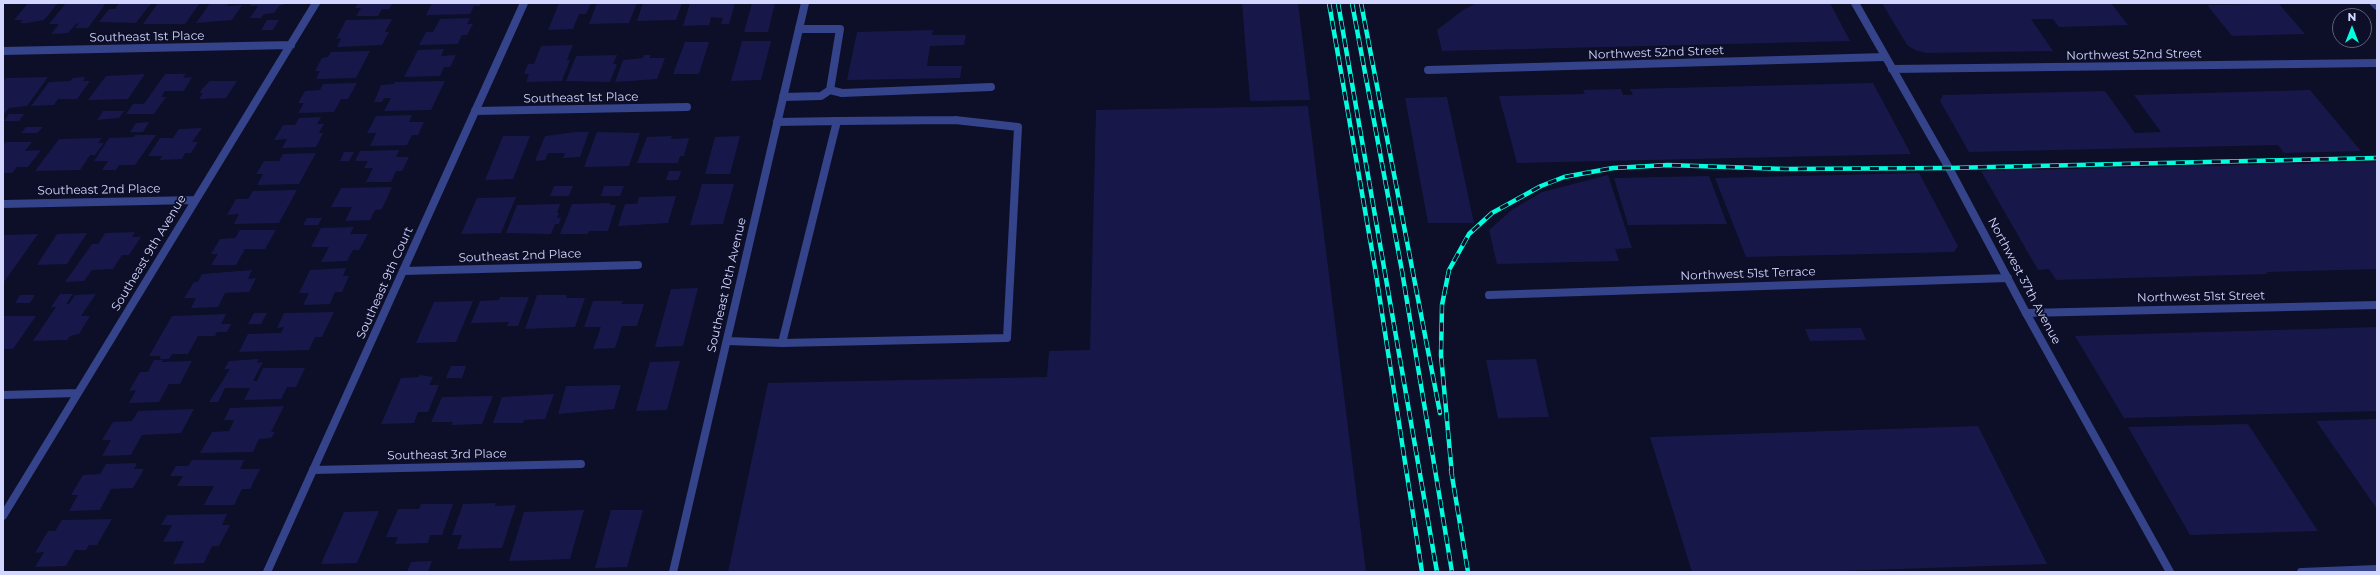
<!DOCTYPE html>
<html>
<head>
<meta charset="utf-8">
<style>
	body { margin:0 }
	#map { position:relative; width:2380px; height:575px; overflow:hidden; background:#0d0e27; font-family:Montserrat,sans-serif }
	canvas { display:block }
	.frame { position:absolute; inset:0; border:4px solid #d3d7ff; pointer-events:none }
	.north { position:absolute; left:2332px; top:8px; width:40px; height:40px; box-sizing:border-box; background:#0d0e27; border:1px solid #5c5e7d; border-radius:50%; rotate:0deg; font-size:11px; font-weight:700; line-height:16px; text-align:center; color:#d3d7ff }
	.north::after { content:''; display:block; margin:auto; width:14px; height:18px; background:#00fedf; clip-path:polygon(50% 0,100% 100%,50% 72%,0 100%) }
</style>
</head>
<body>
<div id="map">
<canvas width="2380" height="575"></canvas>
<div class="frame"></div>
<div class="north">N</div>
</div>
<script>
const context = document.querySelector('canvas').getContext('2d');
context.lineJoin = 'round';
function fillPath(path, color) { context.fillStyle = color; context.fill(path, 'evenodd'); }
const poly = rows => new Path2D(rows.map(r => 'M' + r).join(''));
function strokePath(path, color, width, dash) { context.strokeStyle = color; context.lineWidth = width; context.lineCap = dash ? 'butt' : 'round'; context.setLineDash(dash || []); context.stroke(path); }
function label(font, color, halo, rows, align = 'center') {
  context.font = font + ' Montserrat,sans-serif'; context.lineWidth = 3.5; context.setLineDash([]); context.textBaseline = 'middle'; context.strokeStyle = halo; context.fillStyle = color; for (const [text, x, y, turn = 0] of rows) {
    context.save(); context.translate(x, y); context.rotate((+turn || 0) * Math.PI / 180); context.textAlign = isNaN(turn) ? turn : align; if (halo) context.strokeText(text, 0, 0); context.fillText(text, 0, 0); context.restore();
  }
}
fillPath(poly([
	[28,3,58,3,44,20,27,23,20,23,23,20,14,20],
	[66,3,106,3,88,28,75,28,79,23,76,24,68,33,51,34,59,24,49,24],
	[119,3,153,3,148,7,136,23,99,22,109,9,115,9],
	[158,3,200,3,185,24,143,24],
	[210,3,229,3,227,6,242,5,232,20,196,23],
	[252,3,288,3,279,6,274,13,264,14,261,18,250,18,258,6,250,6],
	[358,3,393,3,389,9,382,9,378,16,356,16,361,8,355,8],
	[432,3,481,3,480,6,474,6,470,14,426,15],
	[559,3,591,3,586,14,579,14,573,29,548,30],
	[597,3,637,3,629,23,589,24],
	[643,3,682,3,676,20,637,21],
	[690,3,735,3,729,24,721,24,723,18,711,17,709,25,683,26],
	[752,3,775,3,768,32,744,32],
	[1242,3,1298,3,1310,100,1250,101],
	[1477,3,1830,3,1850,41,1442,51,1437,30,1463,10],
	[1882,3,2111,3,2128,25,2059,27,2053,19,2031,19,2053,51,1926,53,1915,50,1907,45],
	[2279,4,2305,34,2232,36,2207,5],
	[470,18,467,24,473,24,467,35,462,35,458,44,419,45,426,32,433,32,440,19],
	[392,19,385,32,389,32,382,45,337,47,341,38,336,39,346,20],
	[267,20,279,20,273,30,261,30],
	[933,30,932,35,966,35,964,45,930,46,927,66,962,66,960,78,847,80,857,32],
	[742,41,771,41,761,80,731,81],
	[685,42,709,42,699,74,673,74],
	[573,45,567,60,570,60,562,81,526,82,529,74,524,74,528,64,534,64,541,46],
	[444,49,441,56,456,55,450,67,444,67,440,76,404,77,418,50],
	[370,51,356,78,316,79,320,71,315,71,322,58,328,57,331,52],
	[617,55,613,64,617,64,610,82,566,81,576,56],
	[644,55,651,55,649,58,665,58,657,79,615,82,623,60,643,58],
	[145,74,128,99,88,100,106,76],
	[165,74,186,74,183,78,192,77,184,91,165,91,161,97,166,97,154,114,126,114,133,104,144,104],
	[48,77,27,106,9,108,3,115,3,82,6,78],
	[85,77,83,81,90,81,77,99,58,99,54,105,31,106,49,82,70,81,73,78],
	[210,81,237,81,226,98,199,99,203,93,200,93,202,89],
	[445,81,431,110,384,111,391,98,384,98,382,102,374,102,381,85,394,84,395,82],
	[357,83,348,99,341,99,334,112,298,113,304,103,298,103,305,91,320,90,323,84],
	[1873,83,1911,154,1517,163,1499,96,1585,94,1583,90,1621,89,1623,95,1633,95,1630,89],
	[2310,90,2361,151,2284,153,2278,145,1969,152,1940,101,1943,95,2105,91,2135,133,2161,132,2134,95],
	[1447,97,1474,223,1428,223,1405,98],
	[1308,106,1366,572,728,572,768,383,1047,377,1049,351,1090,350,1096,110],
	[103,111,124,111,119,118,97,120],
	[9,114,24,114,19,121,4,121],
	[412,115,409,122,424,122,418,135,412,135,407,145,370,146,376,133,367,133,376,116],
	[321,117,317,124,324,124,319,133,323,133,316,147,282,148,287,139,274,140,283,125,295,125,299,118],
	[149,122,143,132,130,132,136,123],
	[26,127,43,127,37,133,21,133],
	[202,128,192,142,198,142,191,153,185,153,182,159,160,160,162,156,148,156,160,138,173,138,179,129],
	[576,132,589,132,580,157,563,158,565,153,548,153,545,160,535,161,545,136],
	[597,132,640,133,629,166,584,167],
	[135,135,156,135,135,165,119,165,116,170,102,170,108,161,94,161,109,138,134,137],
	[503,136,530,136,513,179,485,180],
	[672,136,671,139,689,138,684,156,680,156,678,163,637,163,647,137],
	[740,136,730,174,705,174,715,137],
	[102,138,98,143,104,143,95,155,90,155,80,170,35,171,59,139],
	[5,142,32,142,25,151,41,150,28,167,17,167,12,173,3,173,3,146],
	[399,150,396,157,409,157,402,171,396,171,391,182,366,182,373,168,364,168,368,161,355,161,360,151],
	[344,152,354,152,349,161,340,161],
	[316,153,299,184,257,185,263,174,256,174,264,161,279,161,283,154],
	[2377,162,2377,269,2266,272,2268,274,2056,280,2049,269,2038,270,1981,171],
	[669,171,681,171,678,180,666,180],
	[1919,173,1958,246,1954,252,1746,257,1715,178],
	[1608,175,1632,248,1615,249,1619,261,1497,264,1489,230,1513,209,1542,192],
	[1709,176,1727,224,1628,225,1614,178],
	[702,184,734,184,723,224,690,225],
	[554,186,573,186,569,196,550,196],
	[604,186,624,186,620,196,601,196],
	[392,187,382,209,375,210,370,220,345,221,352,207,331,207,341,188],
	[297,190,279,223,234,224,239,214,227,215,236,199,248,199,253,191],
	[676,196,668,223,618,226,625,204,637,204,639,197],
	[516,197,501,233,461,234,477,198],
	[610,203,610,205,616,205,608,231,589,231,588,234,560,234,572,204],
	[560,204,557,213,559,213,557,218,561,218,559,224,555,224,551,234,506,233,517,205],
	[307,218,322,218,318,225,303,225],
	[354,227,350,234,368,234,359,250,353,250,347,261,321,262,329,247,311,247,321,228],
	[240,230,276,230,265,249,245,249,236,265,211,265,218,254,211,254,220,239,235,238],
	[135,232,132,237,141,237,129,255,122,255,113,269,92,270,84,281,65,282,92,244,98,244,105,233],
	[87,233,67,264,37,265,57,234],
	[38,234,4,282,3,282,3,235],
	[346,268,343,276,349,276,342,292,335,292,330,304,303,305,309,293,299,293,310,270],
	[252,270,248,279,256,278,249,292,225,293,218,307,191,308,196,298,184,298,194,282,198,282,202,274],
	[698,288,683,346,655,347,671,289],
	[60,294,73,294,66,304,69,304,75,295,96,294,81,316,90,316,79,334,70,336,67,340,33,341,56,307,51,307],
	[20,295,35,295,30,303,15,303],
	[537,295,567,295,566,298,585,298,575,327,525,329],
	[500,297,529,297,518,326,507,326,509,322,471,323,480,301,499,300],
	[473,301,456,342,416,343,434,302],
	[593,301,623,301,621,304,644,304,637,326,622,326,615,348,593,349,601,327,584,327],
	[334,312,322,337,315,337,309,350,239,352,248,334,281,333,284,327,277,328,284,313],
	[254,313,267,313,261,324,248,324],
	[226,314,221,324,231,324,227,332,217,332,215,336,198,336,188,354,172,354,169,359,159,359,161,356,149,356,172,316],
	[3,316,36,316,13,349,3,349],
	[2377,327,2377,411,2124,418,2075,336],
	[1861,328,1866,340,1810,341,1805,329],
	[259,359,257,363,263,362,253,381,257,381,263,368,305,368,296,387,287,387,281,399,244,400,250,388,225,388,218,402,209,402,230,369,224,369,229,361],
	[1536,359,1549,417,1498,418,1486,360],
	[154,360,163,360,161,362,192,361,180,384,169,384,159,402,129,403,136,390,129,391,140,372,148,372],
	[680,361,667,410,636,411,650,362],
	[451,366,466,366,462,378,446,378],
	[419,375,433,377,429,385,439,385,428,412,418,412,414,423,381,424,401,378,419,377],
	[621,385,614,409,558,414,566,386],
	[554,394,545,419,524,420,523,423,493,423,502,397],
	[493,396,482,424,451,425,453,422,431,422,442,397],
	[284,406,271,432,275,432,271,438,259,439,253,452,200,453,212,432,229,431,234,420,224,420,230,408],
	[194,409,181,433,142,435,131,455,102,456,111,440,102,440,113,422,132,421,138,411],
	[2377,419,2377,509,2316,421],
	[2248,424,2318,531,2190,535,2128,427],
	[1978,426,2047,564,1810,572,1692,572,1650,437],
	[192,460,244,460,240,469,260,469,250,489,242,489,234,505,204,505,214,486,177,486,183,476,170,476,176,466,188,466],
	[137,463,134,469,144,469,133,488,111,489,100,510,69,511,78,495,71,495,83,475,100,474,106,464],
	[496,503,495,506,516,505,502,548,457,549,462,535,452,535,463,504],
	[421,504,453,504,442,535,430,535,428,543,395,544,398,537,386,537,398,509,419,509],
	[584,510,570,559,509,561,524,512],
	[611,510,643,510,627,567,595,568],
	[379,511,357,563,321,564,344,512],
	[227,514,222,525,230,525,219,546,212,546,204,563,173,564,184,541,163,542,172,525,161,525,167,515],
	[112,519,97,545,89,545,86,550,75,550,66,566,35,567,44,552,35,553,48,531,55,531,62,520],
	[432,561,428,572,407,572,411,562]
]), '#171849');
strokePath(poly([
	[830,90,842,93,991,87],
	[783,97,821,96,830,90,840,29,799,29],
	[955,120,1018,127,1007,338,782,343,837,121,955,120],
	[777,122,837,121],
	[727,341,782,343]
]), '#34438a', 8);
strokePath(poly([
	[2374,3,2377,6],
	[3,51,291,45],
	[1892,69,2377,63],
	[1428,70,1885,57],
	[475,111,687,107],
	[3,204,195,200],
	[403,271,638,265],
	[1489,295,2008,278],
	[2026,313,2377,305],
	[3,395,78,393],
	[313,470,581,464],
	[3,516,316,3],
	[2301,572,2377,569]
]), '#34438a', 8);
strokePath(poly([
	[1855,3,1949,168,2026,313,2170,572],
	[267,572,524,3],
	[673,572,805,3]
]), '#34438a', 8);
const rail = poly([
	[1329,3,1375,268,1422,572],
	[1338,3,1437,572],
	[1352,3,1402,271,1452,572],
	[1361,3,1440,413],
	[1451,470,1468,572],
	[1452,475,1441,355,1442,305,1449,270,1469,234,1492,213,1541,186,1564,177,1613,168,1668,165,1785,169,1949,168,2377,158]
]);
strokePath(rail, '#00fedf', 4.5);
strokePath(rail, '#0d0e27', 3, [9]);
label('12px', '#d3d7ff', '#0d0e27', [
	["Southeast 1st Place",147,37,-1],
	["Northwest 52nd Street",1656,53,-2],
	["Northwest 52nd Street",2134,55,-1],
	["Southeast 1st Place",581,98,-1],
	["Southeast 2nd Place",99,190,-1],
	["Southeast 9th Avenue",149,253,-59],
	["Southeast 2nd Place",520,256,-2],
	["Northwest 51st Terrace",1748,274,-2],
	["Northwest 37th Avenue",2024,281,62],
	["Southeast 9th Court",385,283,-66],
	["Southeast 10th Avenue",727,285,-77],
	["Northwest 51st Street",2201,297,-1],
	["Southeast 3rd Place",447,455,-1]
]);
</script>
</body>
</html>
